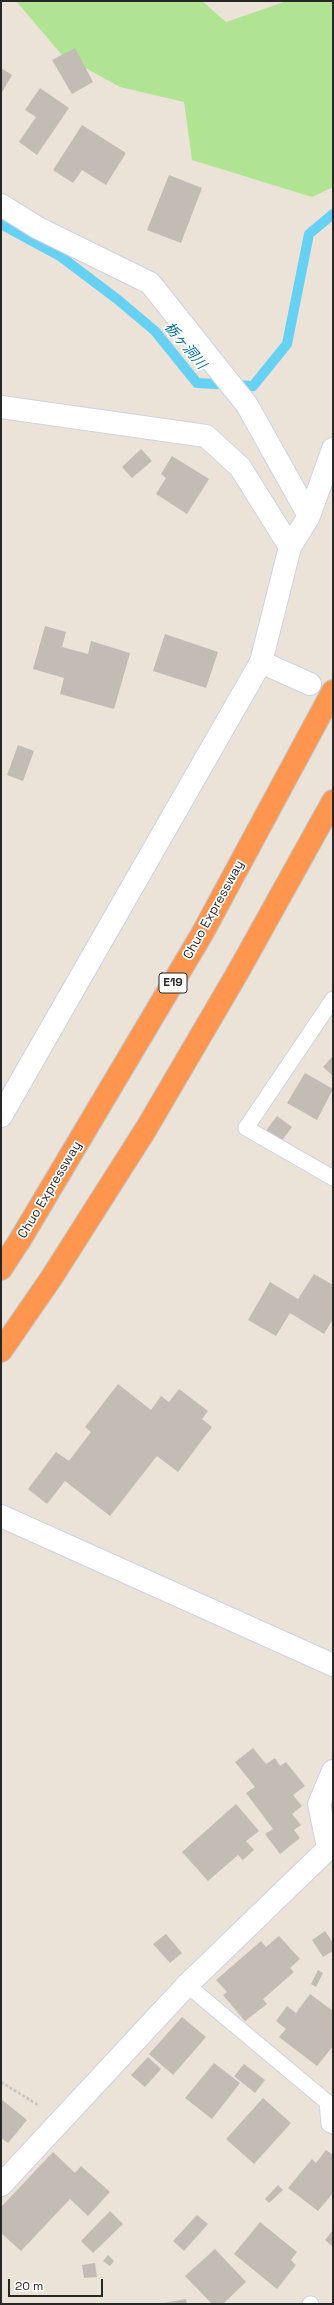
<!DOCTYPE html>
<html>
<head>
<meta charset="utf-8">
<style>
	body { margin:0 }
	#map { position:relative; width:334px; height:2305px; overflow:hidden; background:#ebe2d8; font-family:"Space Grotesk",sans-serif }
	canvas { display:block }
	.frame { position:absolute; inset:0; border:2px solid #272727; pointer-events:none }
	.scale { position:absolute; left:8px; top:2279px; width:95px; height:18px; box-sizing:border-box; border:2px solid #272727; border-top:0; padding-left:5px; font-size:12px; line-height:14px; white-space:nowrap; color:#272727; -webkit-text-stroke:3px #fff; paint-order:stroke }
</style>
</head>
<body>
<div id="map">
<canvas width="334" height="2305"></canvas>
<div class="frame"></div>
<div class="scale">20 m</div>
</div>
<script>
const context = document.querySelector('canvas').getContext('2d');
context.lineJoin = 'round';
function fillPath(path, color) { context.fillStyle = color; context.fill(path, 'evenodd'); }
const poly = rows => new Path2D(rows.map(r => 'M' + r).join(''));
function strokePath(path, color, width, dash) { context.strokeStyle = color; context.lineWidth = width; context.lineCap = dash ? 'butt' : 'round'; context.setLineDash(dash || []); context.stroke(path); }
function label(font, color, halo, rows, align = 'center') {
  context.font = font + ' "Space Grotesk","Noto Sans JP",sans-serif'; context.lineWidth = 3.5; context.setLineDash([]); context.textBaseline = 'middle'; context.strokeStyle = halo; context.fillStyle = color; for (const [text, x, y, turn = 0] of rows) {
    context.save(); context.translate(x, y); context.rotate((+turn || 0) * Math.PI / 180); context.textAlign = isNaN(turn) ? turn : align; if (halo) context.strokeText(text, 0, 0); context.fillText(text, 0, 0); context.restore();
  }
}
fillPath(poly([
	[16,1,202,1,226,22,287,1,333,1,333,187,312,197,192,160,184,102,120,87,62,55]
]), '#b0e492');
strokePath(poly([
	[1,224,60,256,117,299,155,331,197,383,253,386,287,344,309,234,333,214]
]), '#66d1f2', 10);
fillPath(poly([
	[75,48,93,82,72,94,52,60],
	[1,68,12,75,1,94],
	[40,88,69,108,37,155,19,142,36,117,25,110],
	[82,125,126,153,106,185,82,170,73,183,53,170],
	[169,175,202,188,181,243,147,230],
	[141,449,152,461,132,478,122,467],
	[172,456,209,479,187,514,156,494,166,478,161,474],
	[45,626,66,632,62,647,88,654,91,641,130,653,114,709,60,694,64,678,33,669],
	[165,634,218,652,206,688,153,671],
	[18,745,34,751,23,781,7,775],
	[333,1056,333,1076,323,1067],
	[305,1073,333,1089,317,1120,287,1103],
	[277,1116,292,1127,280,1143,265,1132],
	[314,1274,333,1285,333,1319,324,1334,290,1313,276,1336,248,1320,270,1282,298,1299],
	[118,1384,151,1410,161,1396,169,1402,179,1389,208,1411,202,1419,212,1427,178,1472,157,1456,110,1516,65,1481,47,1504,28,1489,56,1452,69,1461,91,1432,85,1427],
	[253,1748,266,1764,275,1758,280,1766,286,1762,305,1786,293,1795,302,1806,292,1814,301,1825,294,1830,300,1838,280,1854,265,1834,273,1829,246,1793,255,1787,235,1762],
	[236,1804,259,1831,246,1841,254,1850,243,1860,238,1855,208,1881,182,1852],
	[325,1931,333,1943,333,1951,323,1957,312,1940],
	[166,1934,182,1953,170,1963,153,1944],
	[279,1936,300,1959,290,1968,294,1972,263,1999,267,2004,245,2021,223,1995,227,1992,216,1980,261,1941,266,1947],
	[318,1970,323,1973,316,1987,311,1984],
	[310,1994,333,2011,333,2046,317,2066,279,2037,286,2029,276,2021,287,2006,296,2013],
	[182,2017,206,2037,173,2075,149,2054],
	[148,2057,161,2069,145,2087,131,2075],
	[214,2063,240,2083,212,2119,185,2098],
	[244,2064,265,2080,255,2093,234,2076],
	[263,2098,291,2123,254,2164,226,2139],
	[1,2099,27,2120,8,2143,1,2138],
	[326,2150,333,2155,333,2193,318,2211,288,2188,312,2159,316,2163],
	[53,2152,75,2173,81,2166,110,2192,88,2216,70,2199,21,2251,1,2233,1,2207],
	[278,2185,283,2190,269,2203,265,2199],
	[110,2211,123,2224,93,2253,81,2241],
	[197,2215,208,2224,184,2251,173,2241],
	[260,2222,297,2252,291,2260,296,2265,277,2289,234,2254],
	[333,2230,333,2247,325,2240],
	[215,2249,246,2282,223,2304,212,2304,185,2276],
	[108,2255,114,2261,110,2266,103,2261],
	[95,2263,97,2277,84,2278,82,2265],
	[186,2299,187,2304,164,2304,164,2303]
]), '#c2bcb5');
const lane = poly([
	[333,999,246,1128,333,1178],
	[187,1985,327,2102,329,2124,333,2126],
	[310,2304,311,2304]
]);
const street = poly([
	[1,205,38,228,150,283,247,405,309,516],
	[1,407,206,436,240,467,290,547],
	[261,662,310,684],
	[1,1116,261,662,290,547,309,516,333,449],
	[1,1516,333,1665],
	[328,1847,319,1804,333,1771],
	[1,2185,187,1985,333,1844]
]);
const highway = poly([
	[1,1269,20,1240,202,934,333,691],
	[1,1351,52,1277,146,1129,238,972,333,801]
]);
strokePath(lane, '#cdd2e2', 17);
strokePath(street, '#cdd2e2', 24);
strokePath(highway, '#c3c3c3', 24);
strokePath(poly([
	[1,2082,38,2105]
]), '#c3c3c3', 2.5, [3, 2]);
strokePath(lane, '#fff', 15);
strokePath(street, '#fff', 22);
strokePath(highway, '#ff964f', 22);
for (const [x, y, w] of [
	[173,983,28]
]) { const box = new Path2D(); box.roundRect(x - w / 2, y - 10, w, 20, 3); context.fillStyle = '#fff'; context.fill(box); strokePath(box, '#272727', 1); }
label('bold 12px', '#272727', null, [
	["E19",173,983]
]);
label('13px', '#272727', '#fff', [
	["Chuo Expressway",214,910,-61],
	["Chuo Expressway",50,1190,-59]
]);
label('italic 14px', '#086d9b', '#fff', [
	["栃ヶ洞川",185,346,50]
]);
</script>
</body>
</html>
